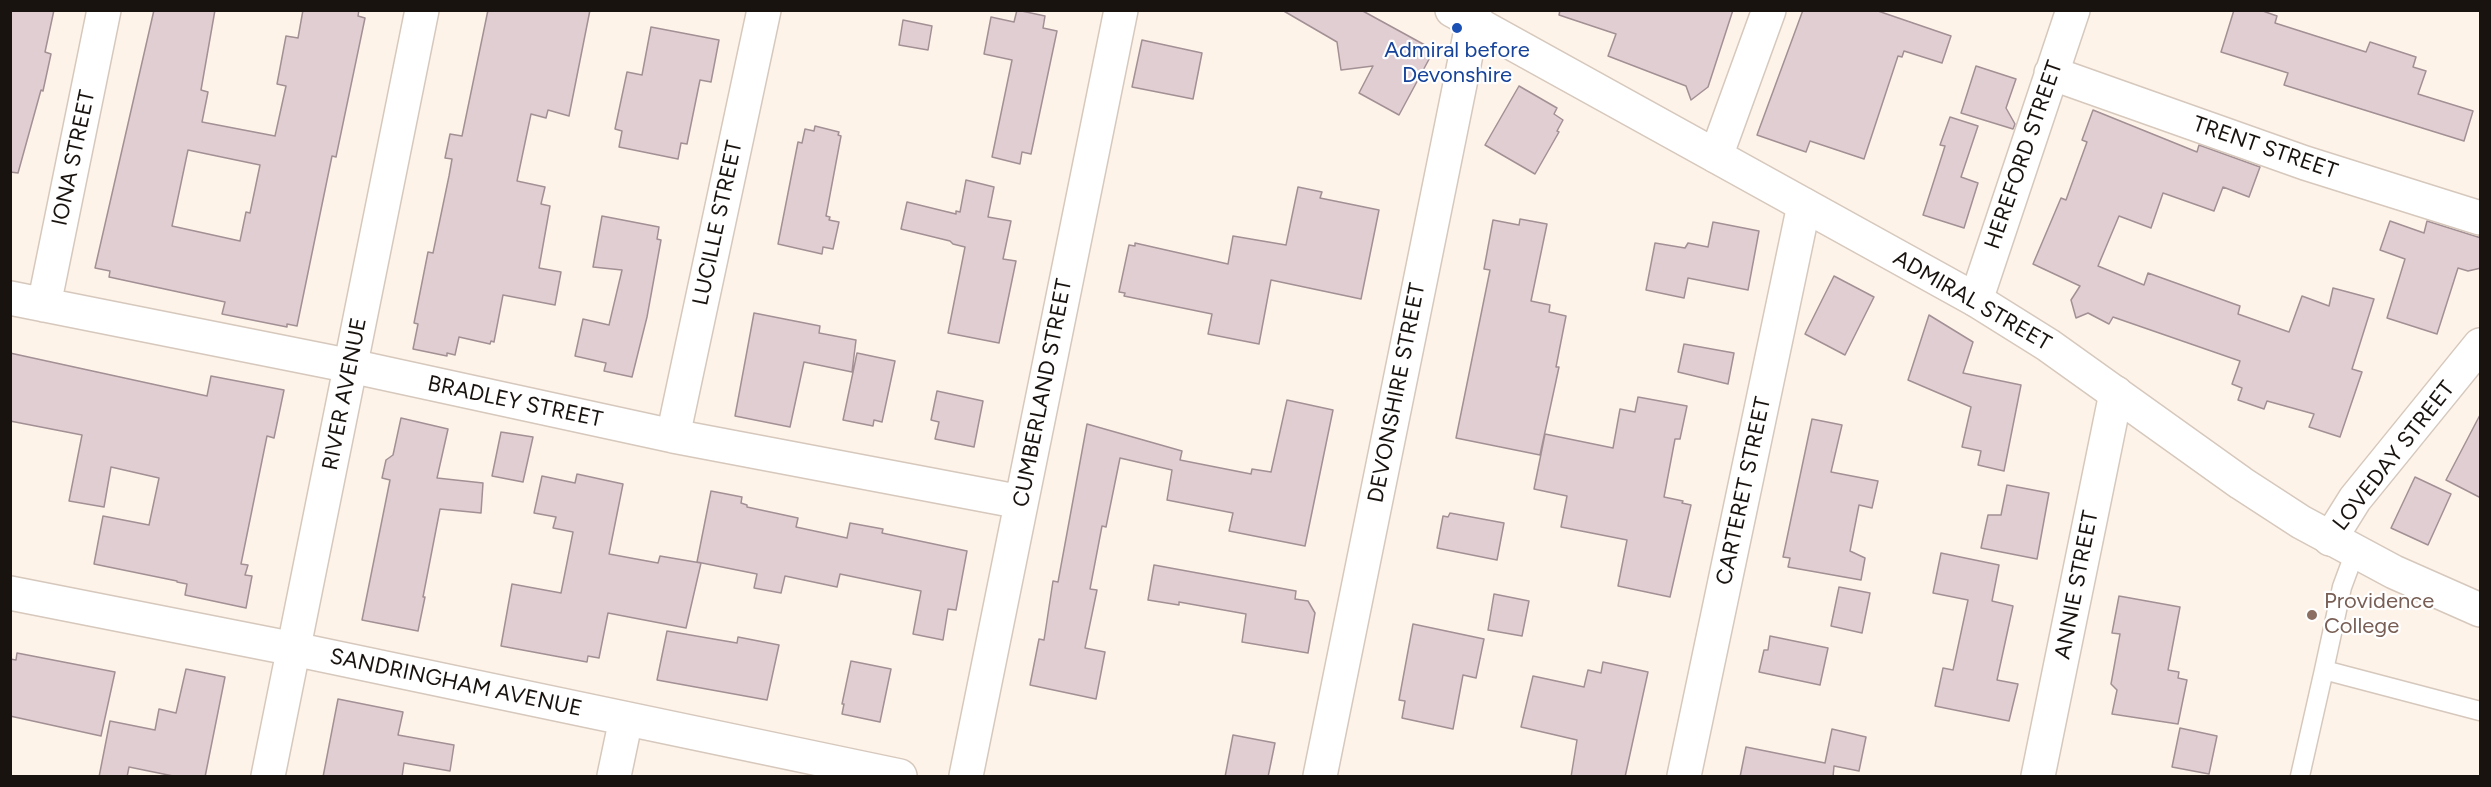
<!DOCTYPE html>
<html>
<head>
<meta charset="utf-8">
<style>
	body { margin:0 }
	#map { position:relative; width:2491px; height:787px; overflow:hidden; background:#fef3e9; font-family:Figtree,sans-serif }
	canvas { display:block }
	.frame { position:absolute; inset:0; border:12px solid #18130f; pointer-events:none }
</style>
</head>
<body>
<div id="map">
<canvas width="2491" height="787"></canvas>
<div class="frame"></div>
</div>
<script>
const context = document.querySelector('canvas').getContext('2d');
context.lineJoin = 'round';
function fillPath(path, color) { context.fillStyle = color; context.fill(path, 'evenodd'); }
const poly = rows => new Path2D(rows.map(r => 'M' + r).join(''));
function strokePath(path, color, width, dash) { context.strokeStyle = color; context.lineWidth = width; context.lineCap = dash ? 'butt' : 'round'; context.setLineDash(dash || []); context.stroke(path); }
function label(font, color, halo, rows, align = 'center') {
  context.font = font + ' Figtree,sans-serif'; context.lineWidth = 4.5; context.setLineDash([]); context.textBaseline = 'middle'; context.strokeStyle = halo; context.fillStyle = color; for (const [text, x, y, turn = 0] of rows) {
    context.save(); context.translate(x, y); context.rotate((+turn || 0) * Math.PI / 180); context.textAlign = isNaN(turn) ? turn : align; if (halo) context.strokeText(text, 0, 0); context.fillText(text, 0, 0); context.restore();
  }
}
const building = poly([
	[10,10,54,10,45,52,51,54,43,91,41,90,18,173,10,172,10,10],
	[154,10,215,10,201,90,208,92,202,122,275,136,286,86,277,84,286,36,298,38,303,10,359,10,358,16,365,18,336,157,332,156,297,326,287,324,287,327,222,314,225,302,109,277,110,271,95,268,154,10],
	[188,150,260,165,250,213,246,212,240,241,172,226,188,150],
	[488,10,590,10,569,116,548,110,546,118,531,114,517,181,545,187,541,204,550,206,539,268,561,272,555,305,503,295,494,342,491,341,490,344,459,337,455,355,447,353,447,356,413,349,418,324,414,323,428,252,433,253,449,176,452,159,445,158,450,134,462,136,488,10],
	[1017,10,1045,16,1043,28,1057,31,1031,154,1022,152,1020,164,992,157,1012,60,984,54,991,17,1014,22,1017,10],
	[1282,10,1361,10,1434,50,1399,115,1359,93,1373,66,1341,70,1337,42,1282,10],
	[1560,10,1733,10,1708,87,1691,100,1686,86,1608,56,1616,34,1559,15,1560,10],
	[1803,10,1875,10,1951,36,1942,63,1904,51,1902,57,1898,56,1864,159,1810,141,1806,152,1757,135,1803,10],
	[2234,10,2260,10,2277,16,2275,23,2366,52,2370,42,2416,57,2413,67,2426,71,2418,94,2473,111,2464,141,2284,85,2288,73,2221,52,2234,10],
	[903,20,932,26,928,50,899,45,903,20],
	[651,27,719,40,711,82,700,80,687,144,681,143,678,159,619,147,622,131,615,129,627,72,642,75,651,27],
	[1142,40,1202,53,1193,99,1132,87,1142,40],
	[1976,66,2016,79,2006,108,2015,124,2013,129,1961,113,1976,66],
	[1519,86,1557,108,1554,114,1563,120,1557,131,1559,132,1535,174,1485,145,1519,86],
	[2093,110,2197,152,2199,145,2260,167,2249,197,2223,187,2214,211,2163,193,2151,228,2119,216,2098,266,2144,285,2148,273,2240,306,2238,314,2289,332,2302,296,2329,306,2333,288,2374,299,2352,369,2362,372,2340,437,2309,427,2314,414,2267,401,2264,409,2238,400,2242,388,2232,384,2240,361,2113,317,2109,324,2088,313,2076,318,2071,300,2080,286,2033,264,2061,198,2066,200,2087,142,2082,140,2093,110],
	[1950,117,1978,126,1961,177,1978,183,1964,228,1923,215,1945,146,1940,145,1950,117],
	[815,126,839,132,838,135,841,136,826,216,830,217,829,220,839,222,833,249,823,247,822,254,778,244,798,142,802,143,805,129,814,131,815,126],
	[966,180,994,187,988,217,1011,221,1003,259,1016,261,999,343,948,333,965,247,953,244,950,241,901,229,907,202,956,214,956,211,960,212,966,180],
	[1298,187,1322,192,1320,198,1379,210,1361,299,1271,280,1259,344,1208,334,1212,314,1124,296,1125,293,1119,292,1129,245,1135,246,1135,243,1228,264,1233,236,1286,245,1298,187],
	[602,216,659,227,657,239,661,240,647,317,632,377,604,371,606,363,575,356,583,319,609,325,622,270,593,267,602,216],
	[1520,219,1547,224,1531,301,1550,305,1549,312,1566,316,1556,367,1559,367,1540,455,1456,438,1490,270,1484,269,1493,220,1519,225,1520,219],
	[2390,221,2424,233,2427,221,2481,238,2481,268,2468,271,2458,268,2437,334,2387,318,2405,259,2380,250,2390,221],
	[1713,222,1759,231,1748,290,1688,278,1684,298,1646,290,1655,243,1685,248,1688,243,1708,247,1713,222],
	[1834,276,1874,297,1845,355,1805,334,1834,276],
	[754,313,820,326,819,333,856,340,852,372,804,362,790,427,735,416,754,313],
	[1929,315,1973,342,1963,373,2021,385,2004,471,1978,465,1981,451,1962,447,1971,407,1908,380,1929,315],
	[1684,344,1734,353,1728,384,1678,372,1684,344],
	[10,353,207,396,211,376,284,390,274,438,267,436,241,564,248,565,245,575,252,576,246,608,185,595,187,584,177,582,177,581,94,564,103,516,149,525,159,478,111,467,104,507,69,501,82,435,10,421,10,353],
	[857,353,895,361,882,422,874,420,873,426,843,420,857,353],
	[937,391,983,401,974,447,935,439,939,422,931,420,937,391],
	[1638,397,1687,406,1680,439,1675,439,1664,497,1683,501,1682,503,1691,505,1670,597,1618,586,1627,540,1561,527,1567,496,1534,489,1545,434,1613,448,1620,409,1635,412,1638,397],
	[1287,400,1333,410,1305,546,1229,531,1233,513,1167,500,1172,470,1120,458,1106,527,1102,526,1090,589,1097,590,1085,648,1105,652,1096,699,1030,685,1039,639,1044,640,1053,581,1058,582,1087,424,1182,451,1180,460,1251,474,1252,469,1271,472,1287,400],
	[2481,413,2481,498,2446,480,2481,413],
	[401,418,448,429,437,478,483,483,481,513,440,509,423,597,425,597,418,631,362,620,390,480,382,478,386,460,393,455,401,418],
	[1812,419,1842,425,1831,472,1878,481,1872,508,1859,505,1850,551,1865,558,1861,580,1788,567,1790,558,1783,557,1812,419],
	[501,432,533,437,523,482,492,476,501,432],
	[577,474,623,484,609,554,658,563,660,556,701,563,686,628,608,613,599,658,588,656,587,662,501,646,512,584,561,593,573,532,553,528,556,517,534,513,542,476,575,483,577,474],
	[2415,477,2451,494,2428,545,2391,528,2415,477],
	[2007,485,2049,493,2037,559,1981,548,1988,515,2001,515,2007,485],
	[711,491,742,497,741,503,747,505,747,507,798,518,796,527,847,538,850,523,883,529,882,533,967,551,956,610,948,609,943,640,913,634,921,591,840,574,837,587,785,576,781,593,754,588,757,574,697,562,711,491],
	[1450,513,1504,523,1497,560,1437,548,1443,516,1448,517,1450,513],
	[1941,553,1999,565,1992,601,2013,606,1997,680,2018,684,2009,721,1935,706,1943,668,1953,670,1968,600,1933,593,1941,553],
	[1154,565,1296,591,1295,599,1308,601,1315,613,1308,653,1242,642,1246,614,1179,602,1179,605,1148,600,1154,565],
	[1839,587,1870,593,1862,633,1831,626,1839,587],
	[1494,594,1529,601,1522,636,1488,630,1494,594],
	[2119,596,2180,607,2168,670,2179,672,2178,678,2187,680,2178,724,2112,714,2117,690,2111,684,2120,634,2112,633,2119,596],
	[1413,624,1484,639,1476,678,1463,675,1453,729,1402,718,1405,701,1399,700,1413,624],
	[667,631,737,643,738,637,779,645,767,700,657,680,667,631],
	[1770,636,1828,648,1820,685,1759,672,1764,650,1768,650,1770,636],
	[17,653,115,672,101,736,10,716,10,659,16,660,17,653],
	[851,661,891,669,880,722,842,714,844,704,842,704,851,661],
	[1603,662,1648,672,1625,777,1571,777,1577,740,1521,727,1533,676,1584,687,1588,670,1601,673,1603,662],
	[186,669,225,677,205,777,178,777,129,767,127,777,99,777,110,721,155,730,159,709,176,713,186,669],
	[338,699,403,712,398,735,454,745,450,771,404,763,402,777,323,777,338,699],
	[2180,728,2217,736,2209,774,2172,767,2180,728],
	[1832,729,1866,737,1859,771,1834,766,1833,777,1740,777,1746,747,1825,763,1832,729],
	[1233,735,1275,743,1268,777,1225,777,1233,735]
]);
fillPath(building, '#e1ced3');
strokePath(building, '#a29095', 1.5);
const service = poly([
	[2355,552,2342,587,2324,670,2480,711],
	[2300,776,2324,670]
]);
const minor = poly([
	[2051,73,2305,163,2480,218],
	[1716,156,1769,10],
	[10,298,351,366,673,436,1021,502],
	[1976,300,2073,10],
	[44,305,104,10],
	[673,436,764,10],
	[2330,539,2355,499,2480,345],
	[10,593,294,649,900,776],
	[614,776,626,719],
	[966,776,1121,10],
	[1320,776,1475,10],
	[1684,776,1804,205],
	[2038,776,2116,393]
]);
const tertiary = poly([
	[268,776,422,10]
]);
const secondary = poly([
	[1452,10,1976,300,2048,345,2241,483,2301,522,2394,572,2480,610]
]);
strokePath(service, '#d6c8bc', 21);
strokePath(minor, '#d6c8bc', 36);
strokePath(tertiary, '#d6c8bc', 36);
strokePath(secondary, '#d6c8bc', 36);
strokePath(service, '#fff', 18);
strokePath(minor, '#fff', 33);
strokePath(tertiary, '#fff', 33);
strokePath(secondary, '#fff', 33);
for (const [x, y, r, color] of [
	[1457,28,6,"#1a4fb4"],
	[2312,615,6,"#8d6e63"]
]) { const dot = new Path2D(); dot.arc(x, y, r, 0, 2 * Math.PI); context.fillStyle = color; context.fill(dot); strokePath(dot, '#fff', 2); }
label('22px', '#164399', '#fff', [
	["Admiral before",1457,51],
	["Devonshire",1457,76]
]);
label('22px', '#18130f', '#fff', [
	["TRENT STREET",2265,148,19],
	["HEREFORD STREET",2024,155,-71],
	["IONA STREET",74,158,-78],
	["LUCILLE STREET",718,223,-78],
	["ADMIRAL STREET",1972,301,30],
	["CUMBERLAND STREET",1043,393,-79],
	["DEVONSHIRE STREET",1397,393,-79],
	["RIVER AVENUE",345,394,-79],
	["BRADLEY STREET",515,402,12],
	["LOVEDAY STREET",2394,456,-52],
	["CARTERET STREET",1744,491,-78],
	["ANNIE STREET",2077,585,-79],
	["SANDRINGHAM AVENUE",456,683,12]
]);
label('22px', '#785e54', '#fff', [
	["Providence",2324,602],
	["College",2324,627]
], 'left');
</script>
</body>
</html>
